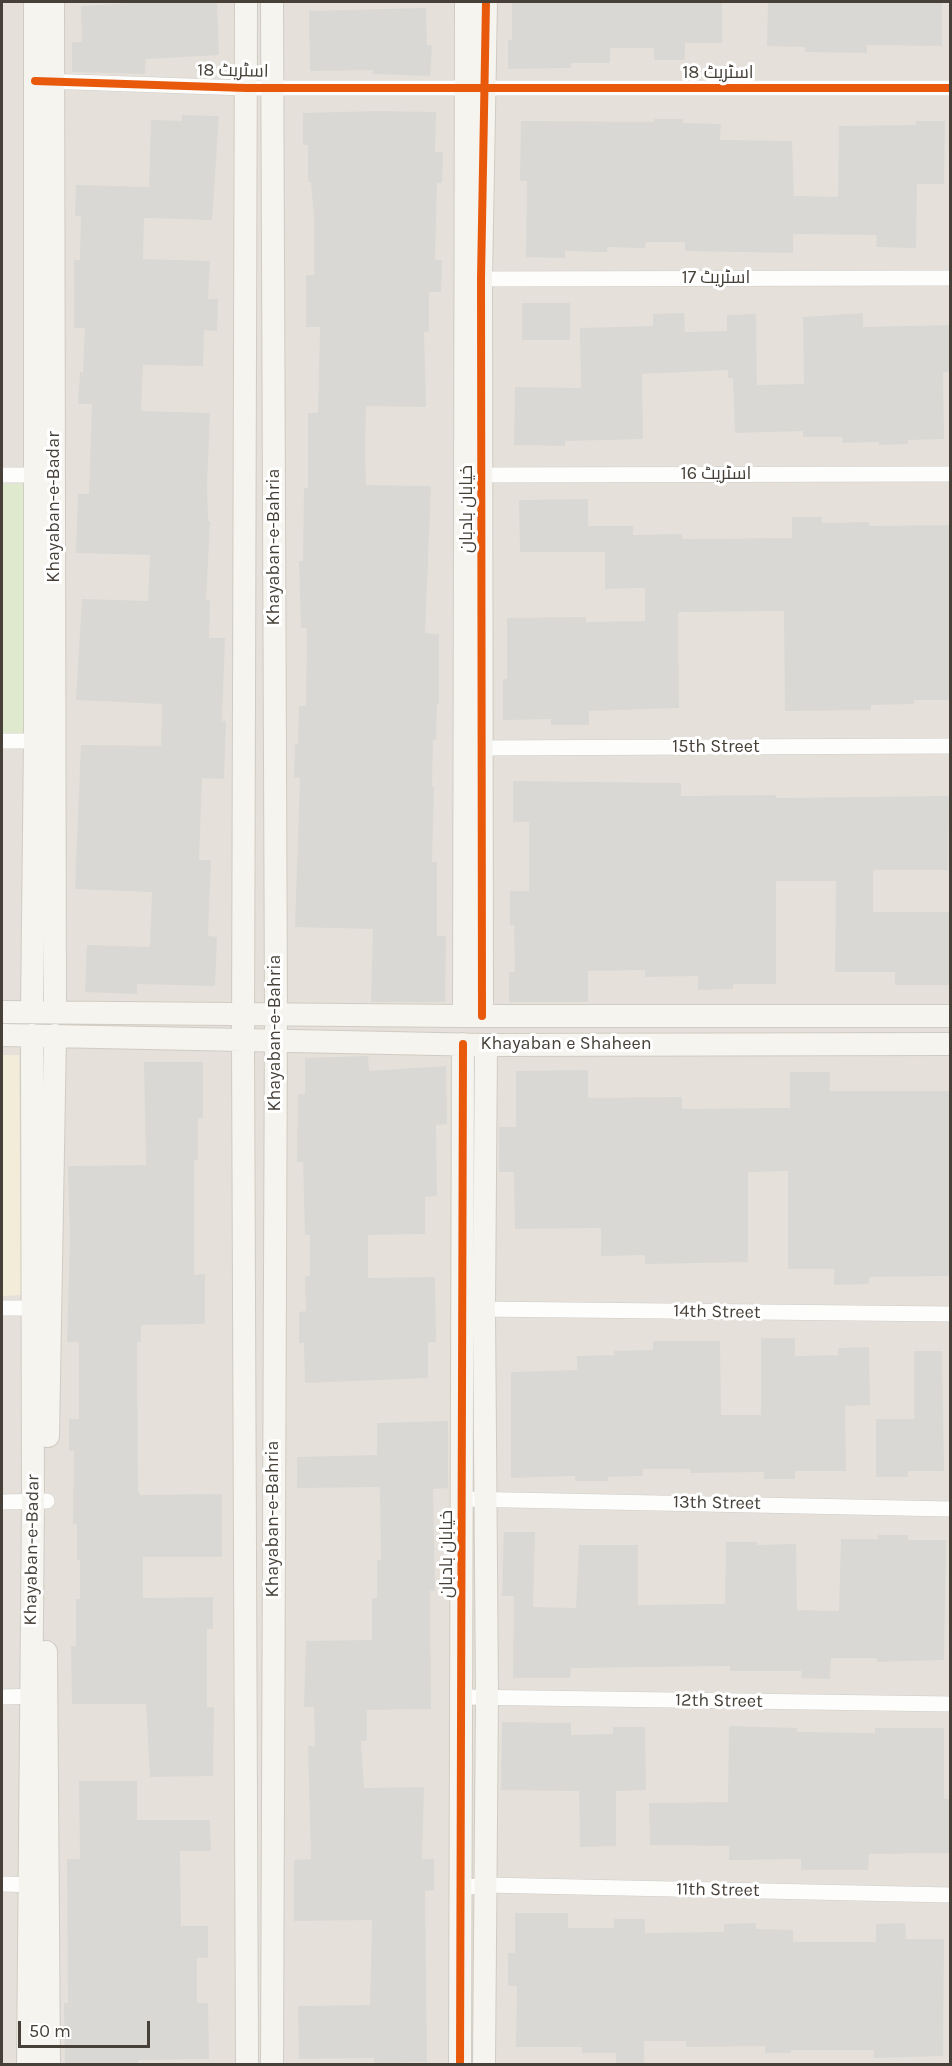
<!DOCTYPE html>
<html>
<head>
<meta charset="utf-8">
<style>
	body { margin:0 }
	#map { position:relative; width:952px; height:2066px; overflow:hidden; background:#f1efeb; font-family:Karla,sans-serif }
	canvas { display:block }
	.frame { position:absolute; inset:0; border:3px solid #464038; pointer-events:none }
	.scale { position:absolute; left:18px; top:2021px; width:132px; height:27px; box-sizing:border-box; border:3px solid #464038; border-top:0; padding-left:8px; font-size:18px; line-height:21px; white-space:nowrap; color:#464038; -webkit-text-stroke:4px #fff; paint-order:stroke }
</style>
</head>
<body>
<div id="map">
<canvas width="952" height="2066"></canvas>
<div class="frame"></div>
<div class="scale">50 m</div>
</div>
<script>
const context = document.querySelector('canvas').getContext('2d');
context.lineJoin = 'round';
function fillPath(path, color) { context.fillStyle = color; context.fill(path, 'evenodd'); }
const poly = rows => new Path2D(rows.map(r => 'M' + r).join(''));
function strokePath(path, color, width, dash) { context.strokeStyle = color; context.lineWidth = width; context.lineCap = dash ? 'butt' : 'round'; context.setLineDash(dash || []); context.stroke(path); }
function label(font, color, halo, rows, align = 'center') {
  context.font = font + ' Karla,Cairo,sans-serif'; context.lineWidth = 6; context.setLineDash([]); context.textBaseline = 'middle'; context.strokeStyle = halo; context.fillStyle = color; for (const [text, x, y, turn = 0] of rows) {
    context.save(); context.translate(x, y); context.rotate((+turn || 0) * Math.PI / 180); context.textAlign = isNaN(turn) ? turn : align; if (halo) context.strokeText(text, 0, 0); context.fillText(text, 0, 0); context.restore();
  }
}
fillPath(poly([
	[2,2,950,2,950,2064,2,2064]
]), '#e5e0d9');
fillPath(poly([
	[2,484,25,484,28,735,2,735]
]), '#dfe9cd');
fillPath(poly([
	[2,1055,19,1055,21,1295,2,1296]
]), '#f3ecd8');
fillPath(poly([
	[149,2,217,2,219,55,146,59,145,74,72,72,72,42,82,42,81,6],
	[512,2,722,2,722,43,685,43,685,60,654,60,654,48,610,48,610,63,571,63,571,68,508,69,508,40,512,40],
	[768,2,942,2,942,46,867,45,867,53,805,52,805,47,767,46],
	[426,8,427,45,432,45,430,76,372,74,373,70,310,71,309,11],
	[378,111,436,112,435,152,443,152,442,183,437,183,435,260,442,260,441,292,429,292,429,332,424,332,426,407,366,406,365,450,366,485,431,486,425,633,439,634,439,704,437,704,436,740,433,740,432,787,434,787,432,862,437,862,437,936,446,936,445,1002,371,1002,373,929,295,927,300,778,294,777,295,744,298,744,299,706,306,706,307,628,301,628,299,561,303,561,304,488,308,488,308,413,318,413,320,327,306,327,306,275,314,275,314,218,311,182,308,182,308,145,303,145,303,113],
	[182,115,219,116,212,220,144,218,143,259,210,261,208,299,218,299,217,331,204,330,203,366,143,365,141,411,210,413,207,484,208,521,210,521,206,600,210,600,209,638,225,638,222,721,226,721,224,779,202,778,199,860,211,860,208,936,217,937,215,986,137,984,137,994,85,992,87,945,150,947,152,892,75,889,81,745,161,746,162,704,76,700,82,599,148,601,150,555,76,553,78,494,89,494,92,404,78,404,80,372,83,373,85,328,74,328,74,260,80,260,81,216,75,216,76,185,149,187,151,120,182,121],
	[654,119,683,119,683,123,721,124,720,140,792,141,794,196,838,197,839,126,916,125,916,121,945,121,944,184,917,184,916,248,876,247,877,235,793,234,793,253,685,251,685,242,646,242,645,248,607,247,607,252,565,251,565,258,526,257,527,181,520,181,521,121,654,122],
	[522,303,570,303,570,340,522,340],
	[684,313,685,332,727,331,727,315,756,314,757,385,804,384,803,317,863,313,863,327,951,325,951,372,943,372,944,439,908,440,908,444,879,445,879,442,842,443,842,437,803,437,803,431,735,433,733,378,728,378,728,370,642,374,643,439,565,441,565,446,514,445,515,387,581,388,580,328,653,326,653,314],
	[588,499,588,526,633,526,633,535,682,534,682,539,792,538,792,517,822,517,822,523,869,522,869,526,951,525,951,700,914,700,914,704,871,705,871,710,785,711,784,611,682,612,678,613,679,708,589,711,589,725,551,725,551,719,503,720,503,679,507,679,507,618,586,617,586,622,645,621,645,588,605,589,605,552,520,552,519,500],
	[513,781,681,783,681,796,776,795,776,798,949,796,948,870,873,870,873,912,951,912,951,985,895,985,895,972,835,972,836,881,776,881,776,984,733,984,733,989,698,990,698,976,645,977,645,970,588,971,588,1002,509,1002,509,972,515,972,514,925,510,925,510,891,529,891,529,822,513,822],
	[368,1056,369,1071,446,1066,447,1124,436,1125,437,1196,425,1197,425,1234,368,1235,368,1278,435,1277,436,1342,428,1342,428,1378,305,1383,304,1343,299,1343,299,1312,306,1311,305,1276,310,1276,310,1235,305,1235,303,1162,297,1162,298,1094,305,1094,305,1058],
	[144,1062,203,1062,203,1118,198,1118,198,1160,194,1160,194,1275,205,1274,205,1324,141,1325,141,1342,137,1342,138,1492,141,1495,222,1494,222,1557,143,1557,143,1598,213,1597,213,1629,207,1629,207,1707,214,1707,213,1776,150,1777,146,1704,72,1704,71,1646,76,1646,76,1599,80,1599,80,1560,77,1560,77,1524,73,1524,74,1451,69,1451,69,1419,79,1419,79,1342,67,1342,70,1239,68,1166,146,1165],
	[588,1070,588,1098,682,1097,682,1109,790,1108,790,1072,830,1072,830,1091,951,1091,951,1276,869,1277,869,1284,834,1285,834,1269,788,1269,788,1171,748,1172,748,1262,645,1264,645,1255,601,1256,601,1228,515,1229,514,1172,499,1172,499,1127,516,1127,516,1071],
	[761,1338,795,1338,795,1356,838,1355,838,1348,869,1347,870,1405,845,1406,846,1471,795,1471,795,1479,764,1479,764,1472,690,1473,690,1469,643,1469,643,1476,608,1477,608,1481,575,1481,575,1476,511,1478,511,1372,577,1370,577,1356,614,1355,614,1351,653,1350,653,1341,720,1341,721,1415,761,1415],
	[914,1351,942,1351,944,1471,908,1471,908,1477,876,1477,876,1419,914,1419],
	[448,1421,448,1488,433,1489,435,1591,430,1591,431,1709,367,1710,367,1741,361,1741,364,1788,424,1787,422,1859,434,1859,434,1890,425,1891,427,2062,374,2063,374,2058,299,2059,298,2006,370,2005,372,1920,294,1921,294,1860,311,1859,308,1746,315,1746,314,1707,304,1707,306,1641,372,1640,372,1598,377,1598,377,1560,381,1560,380,1490,378,1487,297,1488,297,1457,377,1455,377,1423],
	[504,1532,535,1532,533,1607,576,1608,579,1545,638,1545,638,1605,725,1604,726,1542,757,1542,757,1545,796,1544,797,1610,839,1611,841,1539,878,1539,878,1535,908,1535,908,1540,946,1540,944,1660,877,1662,877,1658,831,1658,830,1679,801,1678,802,1671,730,1671,730,1666,571,1668,570,1678,513,1678,514,1596,502,1596],
	[502,1722,571,1723,571,1735,613,1734,613,1727,645,1727,646,1790,616,1791,616,1846,580,1847,579,1791,501,1790],
	[729,1726,797,1728,797,1732,875,1733,875,1728,944,1728,944,1799,951,1799,951,1853,869,1854,868,1870,801,1870,801,1859,729,1860,729,1846,650,1845,649,1803,728,1802],
	[79,1781,137,1781,137,1820,210,1820,211,1851,180,1851,181,1926,208,1926,208,1958,197,1958,197,2003,208,2003,209,2059,138,2060,138,2064,65,2064,64,2003,68,2003,67,1859,80,1859],
	[515,1913,568,1913,568,1928,614,1928,614,1919,645,1919,645,1933,724,1932,724,1924,756,1923,756,1929,793,1930,793,1942,876,1942,876,1924,905,1923,906,1939,944,1939,943,2056,874,2058,874,2050,791,2050,791,2053,765,2053,765,2046,686,2047,686,2041,644,2041,644,2063,616,2063,616,2053,582,2053,582,2047,516,2047,517,1986,508,1986,508,1953,515,1953]
]), '#dad8d4');
const street = poly([
	[44,81,246,88,950,88],
	[472,279,950,278],
	[2,475,43,475],
	[474,475,950,474],
	[2,741,42,741],
	[474,748,950,746],
	[2,1308,40,1308],
	[477,1309,950,1314],
	[462,1499,950,1509],
	[2,1502,47,1501],
	[2,1697,40,1696],
	[462,1697,950,1704],
	[2,1884,37,1885],
	[461,1888,485,1885,950,1895]
]);
const secondary = poly([
	[53,2,55,1012],
	[246,2,243,1041,247,2064],
	[272,2,276,1013,272,2064],
	[2,1012,464,1016,950,1016],
	[32,1012,35,740,35,2],
	[464,1016,466,2],
	[482,1016,481,278,486,2],
	[2,1035,486,1045,950,1044],
	[48,1436,55,1035],
	[46,1652,49,2064],
	[28,2064,33,1502,32,1035],
	[460,2064,463,1044],
	[484,2064,487,1697,484,1309,486,1045]
]);
strokePath(street, '#cfcdc9', 16);
strokePath(secondary, '#d0ccc3', 24);
strokePath(street, '#fdfdfc', 15);
strokePath(secondary, '#f6f4ef', 22);
strokePath(poly([
	[35,81,246,88,950,88],
	[482,1016,481,278,486,2],
	[460,2064,463,1044]
]), '#e8590c', 8);
label('18px', '#464038', '#fff', [
	["اسٹریٹ 18",233,71,1],
	["اسٹریٹ 18",718,73],
	["اسٹریٹ 17",716,278],
	["اسٹریٹ 16",716,474],
	["Khayaban-e-Badar",54,507,-90],
	["خیابان بادبان",467,509,-90],
	["Khayaban-e-Bahria",274,547,-90],
	["15th Street",716,747],
	["Khayaban-e-Bahria",275,1033,-90],
	["Khayaban e Shaheen",566,1044],
	["14th Street",717,1312,1],
	["13th Street",717,1503,1],
	["Khayaban-e-Bahria",273,1519,-90],
	["Khayaban-e-Badar",32,1550,-89],
	["خیابان بادبان",447,1554,-90],
	["12th Street",719,1701,1],
	["11th Street",718,1890,1]
]);
</script>
</body>
</html>
